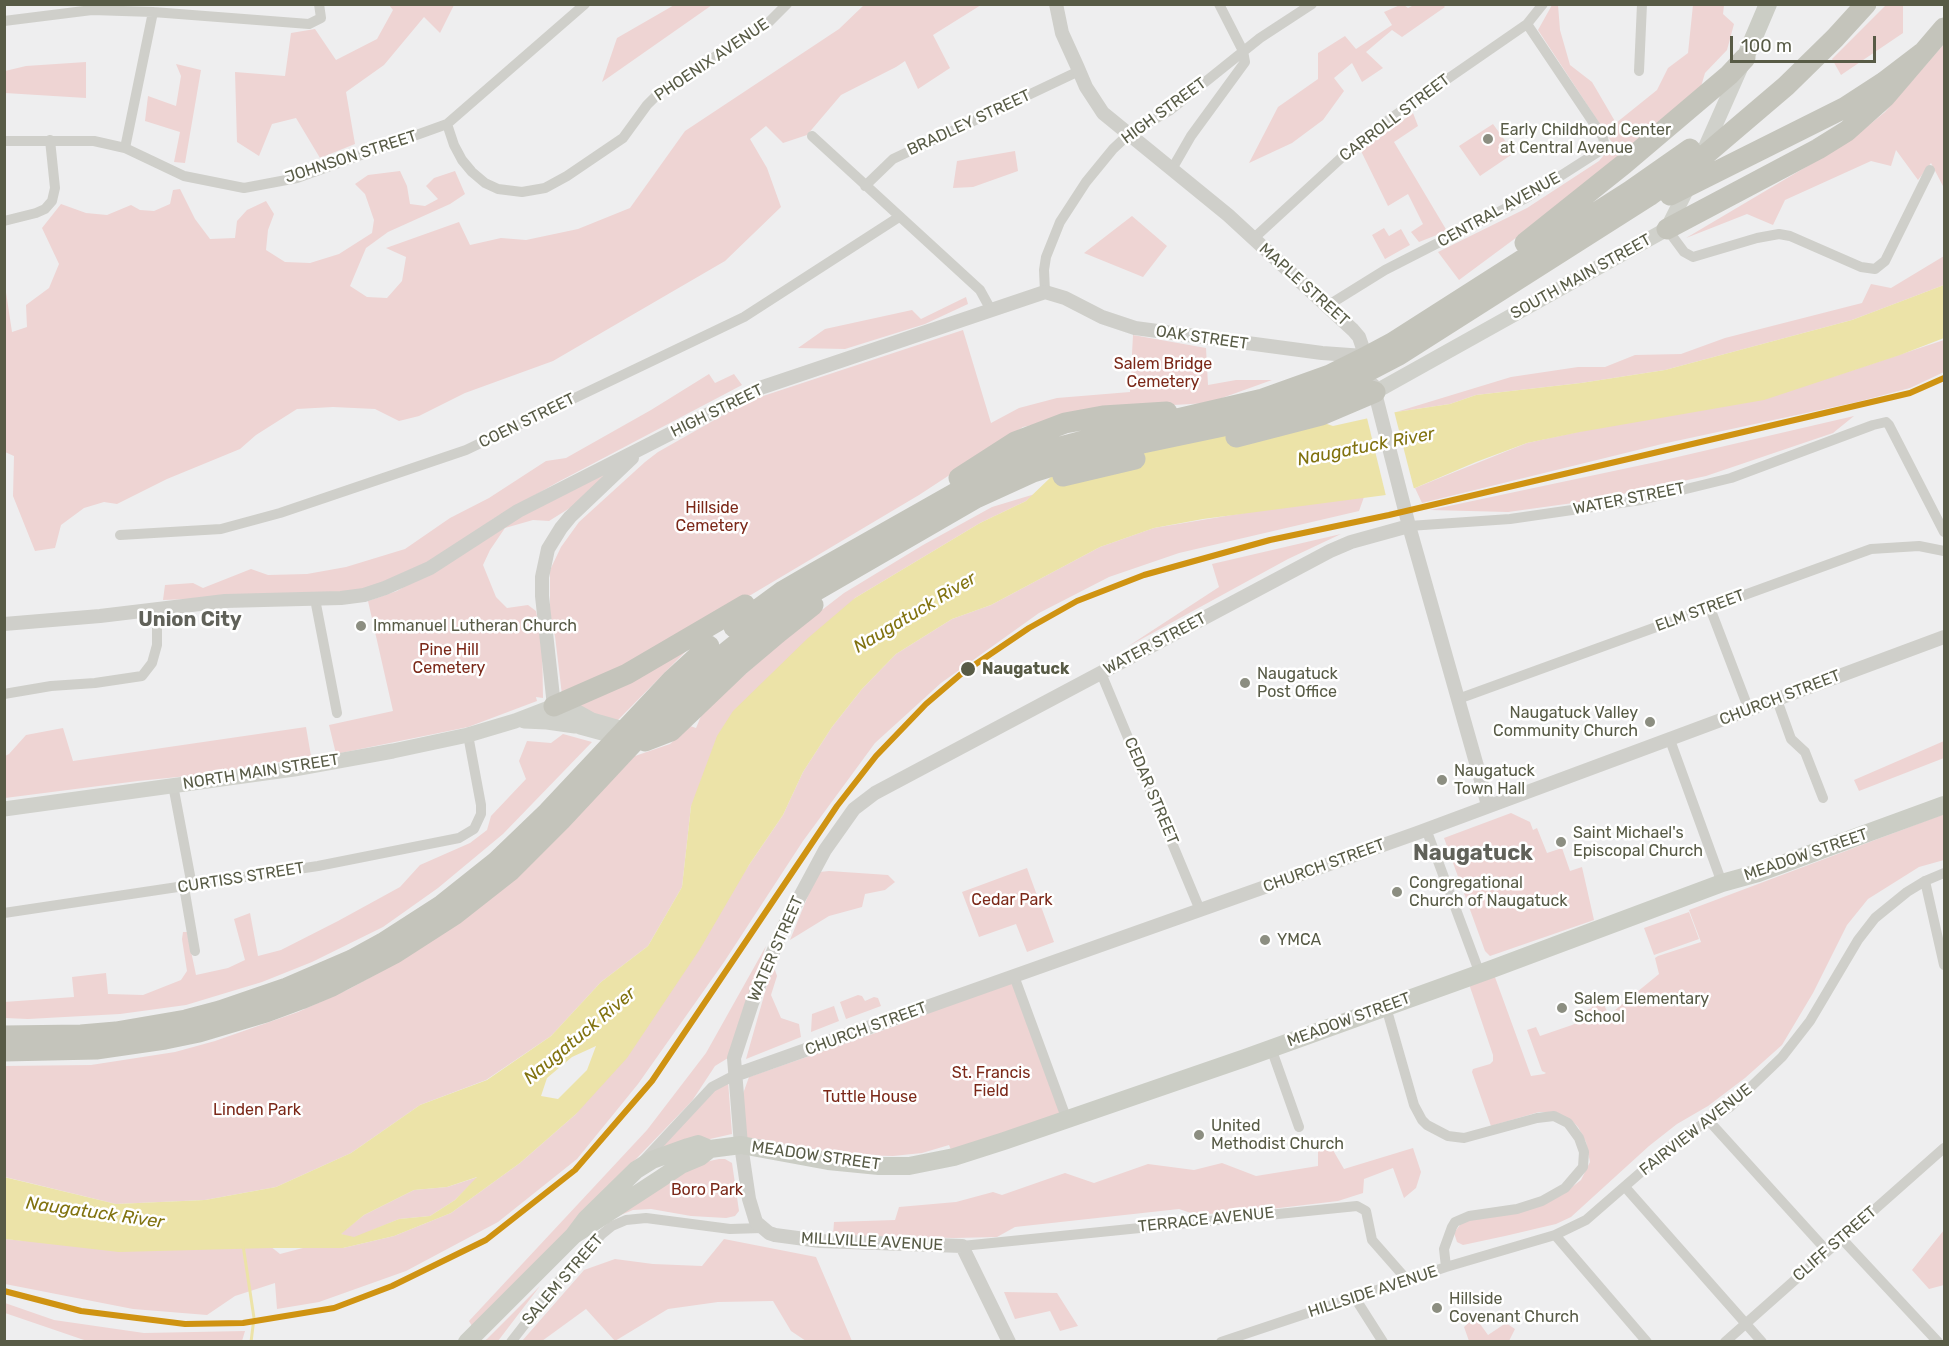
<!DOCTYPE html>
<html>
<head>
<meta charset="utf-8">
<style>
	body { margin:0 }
	#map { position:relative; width:1949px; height:1346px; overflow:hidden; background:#eeeeef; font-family:Rubik,sans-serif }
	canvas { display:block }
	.frame { position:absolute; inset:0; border:6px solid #585b46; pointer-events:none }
	.scale { position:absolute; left:1730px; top:36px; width:146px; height:27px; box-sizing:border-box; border:3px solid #585b46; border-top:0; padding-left:8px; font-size:18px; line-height:21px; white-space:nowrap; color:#585b46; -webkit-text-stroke:4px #fff; paint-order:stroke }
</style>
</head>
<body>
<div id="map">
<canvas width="1949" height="1346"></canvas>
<div class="frame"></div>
<div class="scale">100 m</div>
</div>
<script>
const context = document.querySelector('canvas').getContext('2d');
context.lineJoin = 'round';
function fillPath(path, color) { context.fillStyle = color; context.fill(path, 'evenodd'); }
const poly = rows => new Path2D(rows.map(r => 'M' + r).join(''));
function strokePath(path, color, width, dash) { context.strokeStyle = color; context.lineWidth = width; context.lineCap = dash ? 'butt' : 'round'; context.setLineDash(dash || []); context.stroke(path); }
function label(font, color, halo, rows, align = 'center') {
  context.font = font + ' Rubik,sans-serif'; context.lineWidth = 5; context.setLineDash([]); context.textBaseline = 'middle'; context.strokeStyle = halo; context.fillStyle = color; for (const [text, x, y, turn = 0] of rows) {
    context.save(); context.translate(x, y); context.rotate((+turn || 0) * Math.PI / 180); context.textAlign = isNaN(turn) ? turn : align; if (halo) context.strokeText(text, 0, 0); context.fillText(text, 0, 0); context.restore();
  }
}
fillPath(poly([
	[676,4,712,5,602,82,617,38],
	[389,5,454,5,440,33,424,17,384,65,346,92,355,144,320,158,296,118,272,124,259,156,237,142,235,72,285,76,291,33,315,29,336,60,377,39,393,10],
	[864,5,981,5,933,35,950,68,918,89,905,61,896,67,841,95,807,135,783,143,766,126,750,139,767,168,781,207,725,261,553,361,465,393,419,416,399,421,375,409,333,407,297,409,256,435,240,449,167,479,117,504,104,502,84,508,61,525,55,548,35,551,13,496,14,456,5,452,4,279,12,332,27,327,26,305,49,288,59,264,42,228,61,204,86,213,107,215,131,205,140,210,154,211,170,204,173,190,180,189,195,219,210,239,235,238,237,221,247,210,266,201,274,214,268,230,266,250,285,262,310,263,339,254,372,233,374,220,365,194,355,184,368,175,400,171,407,186,410,204,425,206,438,199,426,186,434,178,455,171,465,194,450,204,388,232,366,248,350,286,367,297,387,298,402,281,406,257,386,248,459,222,470,245,501,238,526,240,578,229,630,208,685,131,839,29],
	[1400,5,1404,5,1408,8,1414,5,1443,5,1445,7,1402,37,1392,30,1366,52,1383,68,1362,82,1352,63,1334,78,1344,91,1323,120,1292,143,1249,163,1278,107,1318,79,1318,53,1345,36,1356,49,1392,25,1384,12],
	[1552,5,1558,5,1560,30,1570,65,1592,82,1616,123,1657,90,1668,68,1688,53,1693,5,1724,5,1723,14,1734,24,1727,50,1705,73,1700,90,1590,183,1459,280,1438,252,1527,208,1599,161,1613,144,1538,30],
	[1886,5,1903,5,1903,33,1841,75,1832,59],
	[1944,44,1944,188,1931,163,1918,180,1896,150,1891,166,1871,161,1785,200,1773,225,1747,214,1686,238,1848,142,1885,112],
	[86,62,86,98,5,93,5,71,26,66],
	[176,64,201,70,185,163,174,162,180,132,145,121,148,96,176,106,181,76],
	[1413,113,1418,126,1394,142,1447,231,1419,242,1411,232,1423,224,1408,194,1388,206,1361,151],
	[1493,124,1514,153,1480,176,1459,146],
	[1015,151,1018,171,973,187,953,188,957,161],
	[1132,216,1167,246,1143,277,1084,253],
	[1384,228,1389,236,1401,229,1410,245,1385,259,1372,235],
	[1944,256,1944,285,1852,320,1665,370,1581,383,1476,395,1450,404,1396,412,1511,377,1578,367,1605,367,1635,355,1681,354,1725,338,1862,303,1871,284,1891,288],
	[966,297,968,304,925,324,845,349,798,348,825,329,912,310,921,319],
	[963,330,991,423,1019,408,1057,398,1130,392,1133,335,1206,348,1208,385,1236,380,1272,380,1208,403,1105,409,1023,427,919,495,638,662,562,695,555,636,550,620,550,570,561,547,579,522,645,462,658,452,748,401],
	[1944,340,1944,372,1910,388,1857,402,1662,444,1422,503,1415,488,1527,443,1835,376],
	[709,374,715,383,734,374,742,385,558,482,493,519,431,564,362,592,163,600,165,585,193,583,203,588,251,569,268,575,307,574,346,567,405,549,450,518,489,498,546,461,566,458,651,410],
	[1854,416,1833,433,1706,476,1595,500,1508,512,1430,510,1656,462],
	[609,470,581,501,549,521,533,520,505,528,490,550,483,565,496,597,507,608,528,605,536,611,542,642,543,698,536,697,537,701,468,727,336,754,329,725,393,711,368,601,397,591,474,545,529,510],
	[1035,494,1026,501,980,523,855,598,691,806,682,887,648,946,601,982,551,1036,486,1080,420,1105,351,1153,276,1187,205,1200,116,1204,5,1177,4,1066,91,1065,175,1052,215,1041,298,1012,349,989,400,961,560,834,635,756,670,744,690,726,696,728,701,716,717,699,792,633,844,593,923,545,992,507],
	[1364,497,1359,511,1179,553,1109,577,1039,613,941,683,875,743,803,841,724,962,638,1084,577,1159,498,1222,406,1271,319,1302,277,1309,275,1283,235,1296,207,1315,133,1309,5,1284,5,1239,26,1241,260,1238,280,1254,322,1243,343,1248,394,1236,451,1213,520,1163,576,1114,749,865,783,815,803,772,832,727,862,689,896,654,952,619,991,605,1100,547,1154,528,1268,509],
	[1341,534,1288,559,1127,647,1219,587,1212,564],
	[690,647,616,722,578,708,592,696],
	[306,727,311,756,227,772,138,781,5,798,5,756,9,754,26,735,63,728,73,761],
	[563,734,592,742,503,834,438,888,383,927,312,962,262,982,186,1005,120,1014,28,1019,5,1018,4,1002,74,997,72,977,106,973,108,994,143,995,181,980,187,971,182,939,183,932,187,932,196,975,228,968,245,960,234,919,250,913,258,956,281,950,338,921,400,887,420,865,470,843,487,830,491,816,526,779,519,761,527,741,551,743],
	[1944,741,1944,758,1859,791,1854,780],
	[1511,813,1530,822,1533,830,1537,828,1547,853,1562,848,1570,871,1582,867,1594,920,1490,956,1485,951,1444,838],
	[1944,814,1944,860,1919,867,1868,899,1847,925,1813,993,1782,1045,1745,1078,1708,1106,1677,1124,1649,1146,1571,1217,1556,1224,1505,1236,1463,1245,1457,1242,1454,1233,1462,1222,1562,1195,1581,1180,1590,1162,1586,1142,1578,1127,1572,1121,1551,1112,1539,1112,1491,1126,1472,1072,1473,1069,1490,1064,1493,1061,1493,1055,1467,978,1492,969,1531,1076,1544,1074,1546,1073,1542,1071,1527,1030,1536,1027,1540,1036,1572,1025,1590,1017,1587,1010,1592,1008,1591,1005,1602,1001,1609,1015,1659,974,1655,958,1658,956,1701,942,1689,910],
	[1027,868,1054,942,1027,952,1016,924,979,937,962,892],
	[829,871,888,875,895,882,885,890,865,894,862,907,829,916,790,940,812,886,820,872],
	[1689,912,1699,939,1654,955,1644,928],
	[766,946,728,1058,715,1066,692,1101,473,1328,469,1321,647,1130,706,1053],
	[773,964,777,976,771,995,781,1018,799,1024,801,1037,746,1059],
	[1015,975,1067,1120,954,1157,949,1145,922,1153,893,1156,860,1155,831,1153,744,1141,740,1102,749,1077,907,1022,904,1012],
	[858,995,862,996,865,1001,874,997,878,998,881,1006,846,1019,840,1002],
	[834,1006,839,1021,811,1032,812,1014],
	[728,1081,732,1134,679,1146,654,1155,719,1085],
	[1330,1145,1344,1169,1413,1148,1421,1172,1416,1188,1404,1198,1393,1168,1364,1179,1363,1193,1338,1201,1279,1208,1197,1215,1179,1209,1015,1227,997,1237,954,1238,833,1235,834,1222,895,1220,899,1207,956,1202,993,1192,1002,1195,1065,1173,1094,1183,1148,1164,1194,1170,1222,1163,1256,1176,1318,1166,1318,1149],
	[719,1159,725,1159,732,1163,739,1211,735,1216,726,1218,691,1216,651,1209,633,1210,608,1220,634,1199,705,1162],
	[478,1177,455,1200,430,1216,399,1219,354,1238,340,1234,364,1215,414,1190,447,1187],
	[1944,1230,1944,1285,1929,1289,1912,1270],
	[724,1239,816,1257,852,1341,806,1341,791,1331,773,1301,718,1302,668,1309,615,1341,586,1309,542,1341,522,1341,584,1270,615,1259,653,1264,702,1266],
	[540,1286,498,1341,484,1341,487,1339],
	[1004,1292,1057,1293,1078,1326,1060,1331,1050,1311,1015,1319],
	[5,1303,54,1320,144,1333,245,1331,242,1341,87,1341,5,1313],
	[1475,1317,1488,1335,1506,1323,1515,1329,1509,1341,1469,1341,1464,1327]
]), '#eed4d3');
fillPath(poly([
	[1944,285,1944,338,1900,355,1764,400,1580,432,1527,443,1476,462,1415,488,1386,495,1203,519,1154,528,1100,547,991,605,952,619,896,654,862,689,832,727,803,772,783,815,749,865,700,949,627,1058,576,1114,520,1163,451,1213,394,1236,343,1248,271,1248,119,1252,5,1239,4,1177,116,1204,205,1200,276,1187,351,1153,420,1105,487,1080,551,1036,601,982,648,946,682,887,691,806,717,736,733,711,808,638,855,598,980,523,1026,501,1051,477,1182,443,1303,421,1321,422,1333,426,1396,412,1450,404,1476,395,1581,383,1665,370,1852,320],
	[596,1046,587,1070,558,1099,541,1096,547,1078,572,1057],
	[477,1177,455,1200,430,1216,399,1219,354,1237,341,1234,364,1215,414,1190,447,1187]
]), '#ece3a8');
fillPath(poly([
	[1394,411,1414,489,1386,496,1367,418]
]), '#eeeeef');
strokePath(poly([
	[243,1245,254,1318,251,1342]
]), '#ece3a8', 3);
strokePath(poly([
	[4,21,92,10,153,12,309,24,321,18,319,4],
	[1639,71,1642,4],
	[447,124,454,145,462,160,472,172,485,183,498,189,522,192,545,188,567,176,623,138,647,105,661,91,768,23,787,4],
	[812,136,980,290,991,310],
	[4,141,94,141,125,148,184,176,244,188,297,178,447,124,585,4],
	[125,148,153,12],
	[1172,169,1191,136,1245,62,1243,51,1219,4],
	[865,186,893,159,1079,71],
	[4,221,36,213,45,209,52,201,55,188,50,140],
	[1667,229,1684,252,1693,257,1757,238,1779,234,1790,236,1861,267,1875,269,1885,261,1930,170],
	[1253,239,1352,148,1391,118,1527,24,1543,4],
	[1045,292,1044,270,1046,257,1060,222,1086,182,1113,149,1129,134,1169,111,1260,38,1312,4],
	[1327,306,1385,270,1526,198,1601,150,1604,143,1603,137,1527,24],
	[1409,526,1510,519,1641,500,1731,478,1873,425,1886,422,1889,425,1944,532],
	[120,535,221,529,280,513,466,450,744,317,899,217],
	[315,599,337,713],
	[1710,608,1749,710],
	[1101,673,1200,910],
	[4,694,51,686,95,683,142,676,152,663,157,645,157,609],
	[1458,699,1871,549,1919,546,1944,551],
	[1777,700,1791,739,1805,752,1823,798],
	[1670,740,1722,883],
	[173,785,192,886],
	[1426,829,1480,974],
	[1925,881,1944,965],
	[184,887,195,951],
	[4,913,318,866,459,838,474,829,481,814,481,805,468,735],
	[1014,976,1067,1120],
	[1271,1048,1299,1127],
	[1709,1121,1827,1251],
	[644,1160,712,1087,735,1075],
	[1625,1187,1762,1342],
	[1555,1235,1647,1342],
	[1842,1239,1938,1342],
	[962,1246,1357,1206,1366,1211,1372,1240,1408,1281],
	[1446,1267,1555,1235,1586,1220,1678,1140,1730,1107,1782,1057,1810,1021,1858,940,1875,918,1907,892,1925,881,1944,873],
	[1355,1298,1383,1342],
	[511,1342,557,1283,601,1235,612,1226,626,1220,646,1218,730,1229,762,1228],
	[1221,1342,1446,1267,1444,1249,1452,1227,1455,1222,1469,1216,1517,1209,1542,1201,1565,1188,1583,1167,1584,1152,1579,1138,1568,1123,1554,1116,1537,1118,1464,1138,1448,1136,1427,1125,1422,1120,1414,1105,1386,1007],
	[1725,1342,1944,1148]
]), '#cfcfca', 10);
strokePath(poly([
	[1056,4,1062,33,1077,66,1086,87,1103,113,1228,215,1353,330,1359,337,1368,363],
	[1373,385,1409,526,1488,805],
	[4,624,100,616,225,601,341,598,364,595,385,588,430,568,518,511,760,388,1045,292,1065,298,1102,317,1135,328,1322,353,1364,356],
	[554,706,542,596,542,577,548,549,561,528,570,517,632,458],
	[735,1075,1417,833,1944,637],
	[1009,1342,962,1246,820,1241,775,1235,769,1233,756,1222,749,1199,741,1145,734,1058,752,1003,783,928,825,850,854,809,875,793,1330,551,1351,542,1409,526]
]), '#cfcfca', 14);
strokePath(poly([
	[1702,155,1741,67],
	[1375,392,1667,229,1690,183],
	[554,706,563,716,580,727,613,736],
	[524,721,547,722,575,726],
	[4,809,294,769,393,751,468,735,515,721,554,706,567,706,592,720,634,732]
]), '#d0d1cb', 15);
strokePath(poly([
	[1745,58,1768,4],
	[574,1235,586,1219,636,1170,652,1160,688,1147,698,1144,710,1149,741,1145,828,1161,879,1166,909,1166,954,1157,1004,1141,1245,1058,1492,969,1722,883,1758,873,1944,805],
	[467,1342,574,1235,660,1179,681,1165,700,1157,710,1149]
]), '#cbcdc5', 18);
strokePath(poly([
	[1670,195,1844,108,1884,82,1922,53],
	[1667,229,1818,149,1847,131,1885,97,1944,28],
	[1525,243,1624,164,1729,75,1745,58],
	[1340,390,1361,388,1375,392],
	[1236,437,1321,415,1375,392],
	[1063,476,1135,459],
	[959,478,1015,442,1065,423,1103,416,1167,412],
	[734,627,783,591,814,573,970,485,1001,469,1057,448,1091,439,1263,399,1330,375,1362,359,1392,343,1630,191,1690,149],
	[554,706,627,674,745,605],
	[645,741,671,731,740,665,779,632,813,605],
	[4,1036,81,1035,116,1032,186,1020,220,1011,287,988,352,960,383,943,442,905,496,862,548,812,672,680,709,646],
	[4,1051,96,1049,165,1039,199,1032,266,1012,301,999,332,986,395,953,454,915,510,871,561,820,660,714,708,667,763,623,791,605,976,498,1033,472,1090,454,1228,425,1263,415,1330,391,1399,355,1649,196,1705,155,1786,86,1835,38,1866,4]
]), '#c4c4bb', 21);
strokePath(poly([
	[4,1291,81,1311,185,1324,243,1323,334,1308,392,1286,486,1240,575,1170,652,1081,837,806,876,756,926,704,961,674,1029,628,1077,601,1144,575,1270,540,1389,515,1910,393,1944,378]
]), '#cf9312', 6);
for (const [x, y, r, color] of [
	[1488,139,6,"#8c8e81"],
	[361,626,6,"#8c8e81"],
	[968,669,8,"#585b46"],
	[1245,683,6,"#8c8e81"],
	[1650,722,6,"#8c8e81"],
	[1442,780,6,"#8c8e81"],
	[1561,842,6,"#8c8e81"],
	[1397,892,6,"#8c8e81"],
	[1265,940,6,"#8c8e81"],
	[1562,1008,6,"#8c8e81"],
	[1199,1135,6,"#8c8e81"],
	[1437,1308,6,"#8c8e81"]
]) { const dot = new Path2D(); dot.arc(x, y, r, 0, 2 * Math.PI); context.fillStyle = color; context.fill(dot); strokePath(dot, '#fff', 2); }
label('16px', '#585b46', '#fff', [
	["PHOENIX AVENUE",712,60,-34],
	["HIGH STREET",1164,111,-36],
	["CARROLL STREET",1395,118,-37],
	["BRADLEY STREET",969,123,-25],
	["JOHNSON STREET",351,157,-18],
	["CENTRAL AVENUE",1499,210,-29],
	["SOUTH MAIN STREET",1581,277,-29],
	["MAPLE STREET",1304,285,42],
	["OAK STREET",1202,338,8],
	["HIGH STREET",717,411,-26],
	["COEN STREET",527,421,-26],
	["WATER STREET",1629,499,-11],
	["ELM STREET",1700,611,-20],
	["WATER STREET",1155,644,-28],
	["CHURCH STREET",1780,698,-21],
	["NORTH MAIN STREET",261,772,-9],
	["CEDAR STREET",1151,791,67],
	["MEADOW STREET",1806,855,-19],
	["CHURCH STREET",1324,866,-20],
	["CURTISS STREET",241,878,-9],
	["WATER STREET",776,949,-66],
	["MEADOW STREET",1349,1020,-20],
	["CHURCH STREET",866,1029,-20],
	["FAIRVIEW AVENUE",1696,1130,-38],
	["MEADOW STREET",816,1156,8],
	["TERRACE AVENUE",1206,1220,-6],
	["MILLVILLE AVENUE",872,1242,3],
	["CLIFF STREET",1835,1244,-41],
	["SALEM STREET",563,1280,-49],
	["HILLSIDE AVENUE",1373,1292,-18]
]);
label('16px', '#585b46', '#fff', [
	["Early Childhood Center",1500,130],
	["at Central Avenue",1500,148],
	["Immanuel Lutheran Church",373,626],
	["Naugatuck",1257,674],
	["Post Office",1257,692],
	["Naugatuck Valley",1638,713,"right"],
	["Community Church",1638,731,"right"],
	["Naugatuck",1454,771],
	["Town Hall",1454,789],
	["Saint Michael's",1573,833],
	["Episcopal Church",1573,851],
	["Congregational",1409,883],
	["Church of Naugatuck",1409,901],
	["YMCA",1277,940],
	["Salem Elementary",1574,999],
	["School",1574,1017],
	["United",1211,1126],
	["Methodist Church",1211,1144],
	["Hillside",1449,1299],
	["Covenant Church",1449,1317]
], 'left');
label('16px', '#7b2818', '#fff', [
	["Salem Bridge",1163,364],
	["Cemetery",1163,382],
	["Hillside",712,508],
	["Cemetery",712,526],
	["Pine Hill",449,650],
	["Cemetery",449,668],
	["Cedar Park",1012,900],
	["St. Francis",991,1073],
	["Field",991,1091],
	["Tuttle House",870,1097],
	["Linden Park",257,1110],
	["Boro Park",707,1190]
]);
label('bold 16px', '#585b46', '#fff', [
	["Naugatuck",982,669]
], 'left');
label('italic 18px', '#81720f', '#fff', [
	["Naugatuck River",1366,447,-11],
	["Naugatuck River",915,613,-31],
	["Naugatuck River",580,1036,-40],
	["Naugatuck River",95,1213,8]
]);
label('bold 20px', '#61625a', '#fff', [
	["Union City",190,620]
]);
label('bold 22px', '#61625a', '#fff', [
	["Naugatuck",1473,854]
]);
</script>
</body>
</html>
